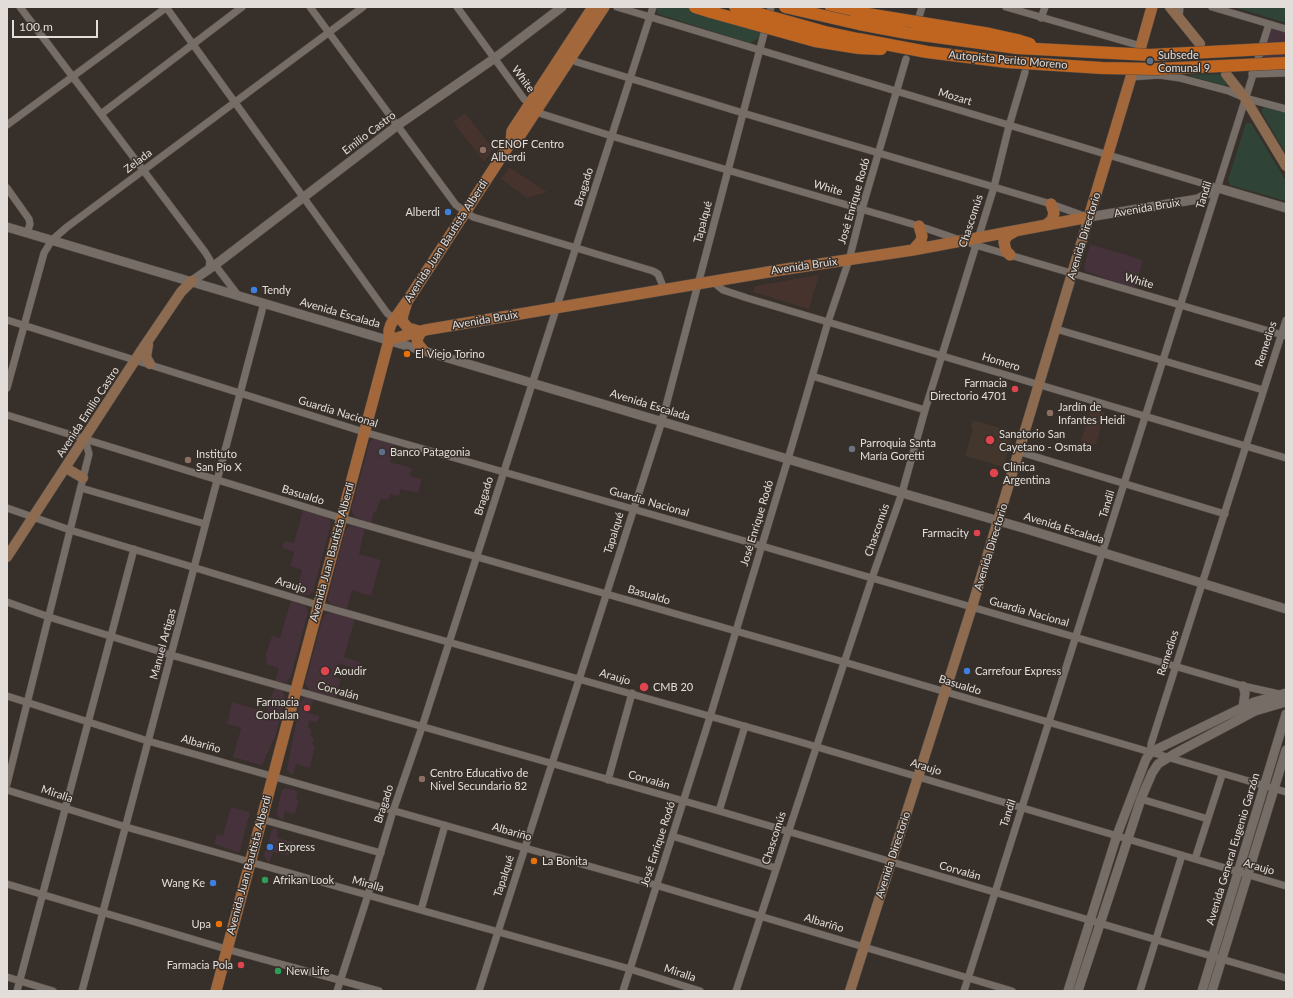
<!DOCTYPE html>
<html>
<head>
<meta charset="utf-8">
<style>
	body { margin:0 }
	#map { position:relative; width:1293px; height:998px; overflow:hidden; background:#372f29; font-family:Lato,sans-serif }
	canvas { display:block }
	.frame { position:absolute; inset:0; border:8px solid #e3ddda; pointer-events:none }
	.scale { position:absolute; left:12px; top:20px; width:86px; height:18px; box-sizing:border-box; border:2px solid #e3ddda; border-top:0; padding-left:5px; font-size:12px; line-height:14px; white-space:nowrap; color:#e3ddda; -webkit-text-stroke:3px #372f29; paint-order:stroke }
</style>
</head>
<body>
<div id="map">
<canvas width="1293" height="998"></canvas>
<div class="frame"></div>
<div class="scale">100 m</div>
</div>
<script>
const context = document.querySelector('canvas').getContext('2d');
context.lineJoin = 'round';
function fillPath(path, color) { context.fillStyle = color; context.fill(path, 'evenodd'); }
const poly = rows => new Path2D(rows.map(r => 'M' + r).join(''));
function strokePath(path, color, width, dash) { context.strokeStyle = color; context.lineWidth = width; context.lineCap = dash ? 'butt' : 'round'; context.setLineDash(dash || []); context.stroke(path); }
function label(font, color, halo, rows, align = 'center') {
  context.font = font + ' Lato,sans-serif'; context.lineWidth = 3; context.setLineDash([]); context.textBaseline = 'middle'; context.strokeStyle = halo; context.fillStyle = color; for (const [text, x, y, turn = 0] of rows) {
    context.save(); context.translate(x, y); context.rotate((+turn || 0) * Math.PI / 180); context.textAlign = isNaN(turn) ? turn : align; if (halo) context.strokeText(text, 0, 0); context.fillText(text, 0, 0); context.restore();
  }
}
fillPath(poly([
	[1272,29,1275,29,1286,32,1286,66,1259,67,1270,32],
	[1090,244,1143,260,1135,289,1085,271,1084,267],
	[376,439,395,444,390,462,412,468,410,476,422,479,418,493,401,489,399,496,390,494,388,500,381,499,376,512,374,512,371,523,355,517,351,510,369,444,371,440],
	[303,510,324,516,330,520,331,524,313,592,308,596,295,593,302,570,290,566,294,552,282,548,284,541,294,543],
	[353,525,365,528,359,554,381,560,371,596,352,590,347,609,331,604,328,601,328,597,345,531,348,527],
	[291,601,304,605,306,607,308,613,291,676,287,682,281,682,275,681,279,668,266,664,267,658,265,657,272,636,280,638],
	[332,612,355,619,344,657,360,662,357,669,338,663,335,677,341,679,336,698,309,690,305,684,322,620,325,614],
	[274,688,283,691,285,699,275,737,263,763,260,765,233,757,241,728,227,724,232,702,267,712],
	[305,697,314,699,309,713,320,716,317,723,310,721,308,728,312,729,310,736,314,738,312,744,315,746,310,768,296,764,293,774,290,774,287,769,300,702],
	[285,788,298,791,296,799,299,800,295,814,285,812,283,820,279,818,276,814,282,790],
	[231,807,250,812,240,851,238,852,214,844,217,834,223,835],
	[274,828,278,830,277,838,293,842,289,856,273,852,269,864,264,856,272,830]
]), '#45323a');
fillPath(poly([
	[973,420,1014,432,1003,467,965,456,973,428,971,427]
]), '#43362c');
fillPath(poly([
	[465,113,493,149,484,162,453,122],
	[509,167,547,192,527,198,501,179],
	[819,275,809,309,753,292,755,286],
	[1091,408,1105,412,1096,445,1081,441]
]), '#46332d');
fillPath(poly([
	[657,7,684,7,761,31,759,38,750,43,661,15,657,13],
	[1234,7,1286,7,1286,23],
	[1219,74,1227,83,1226,86,1187,75],
	[1265,106,1286,112,1286,154,1262,113,1262,109],
	[1246,123,1251,123,1286,181,1286,201,1230,185,1228,180]
]), '#2f4436');
const minor = poly([
	[20,7,205,252,210,260,209,269],
	[166,7,387,313,394,319],
	[310,7,456,205,473,217,653,271,658,274,664,289],
	[457,7,524,99,542,114,618,138,919,226,960,240],
	[617,7,1218,188],
	[1006,7,1141,46],
	[1212,7,1286,29],
	[1041,18,1045,7],
	[1179,18,1180,7],
	[918,20,922,7],
	[571,59,577,62,743,113,994,187,1051,204,1087,217],
	[1252,74,1286,73],
	[1131,77,1159,75,1180,78,1229,91,1245,98,1286,109],
	[101,114,242,7],
	[7,125,167,7],
	[7,188,29,219,30,224,27,233],
	[972,244,1286,336],
	[215,265,237,294],
	[712,281,723,290,747,298,1286,458],
	[7,320,364,432,762,546,1243,686,1279,694],
	[1056,329,1263,390],
	[812,376,925,410],
	[7,388,44,253,52,240,67,227,363,7],
	[7,415,341,518,844,662,1286,792],
	[1020,452,1225,514],
	[81,488,205,524],
	[7,508,70,530,318,605,797,741,1286,886],
	[7,602,49,617,171,655,719,811,1286,978],
	[7,696,148,741,652,884,1012,991],
	[1151,752,1151,744,1286,320],
	[608,780,632,693],
	[7,784,89,454,85,439],
	[7,790,126,827,630,969,700,991],
	[1141,799,1208,819],
	[719,811,745,726],
	[261,819,381,853],
	[672,836,776,868],
	[1195,859,1222,775],
	[7,884,226,949,379,991],
	[421,910,445,825],
	[7,977,53,991],
	[17,991,134,549],
	[82,991,264,303],
	[337,991,368,895,393,811,422,727,653,7],
	[479,991,662,421,771,7],
	[623,991,710,717,788,459,828,322,849,260,862,209,906,59],
	[736,991,872,578,902,493,925,410,994,187,1009,126,1025,72],
	[964,991,1269,24],
	[1140,991,1182,855]
]);
const tertiary = poly([
	[1089,217,1198,199,1218,188,1286,208],
	[7,227,902,493,1023,528,1286,609],
	[192,281,215,265,398,125,495,58,562,7],
	[1243,686,1245,693,1243,707],
	[1068,991,1117,835,1146,759,1151,752,1254,702,1286,693],
	[1078,991,1141,799,1152,773,1158,764,1174,754,1255,711,1286,702],
	[1202,991,1286,714],
	[1212,991,1286,750]
]);
const secondary = poly([
	[1170,7,1200,44],
	[1226,74,1245,98,1286,166],
	[148,345,146,357,150,364],
	[66,468,83,478],
	[7,557,143,348,181,292,192,281],
	[850,991,972,607,1089,217]
]);
const primary = poly([
	[1141,46,1152,7],
	[511,142,512,131,593,7],
	[1047,224,1052,220,1054,213,1051,204],
	[913,250,921,241,922,236,919,226],
	[1010,255,1006,251,1004,242,1007,236,1014,232],
	[406,305,402,318,403,322,408,328,419,331],
	[389,340,425,330,780,270,913,250,1089,217,1131,77],
	[423,350,418,344,417,339,421,332,425,330],
	[216,991,389,340,389,330,391,324,408,300,511,142,519,137,604,7]
]);
const motorway = poly([
	[695,7,711,12],
	[831,7,855,12]
]);
strokePath(minor, '#514a46', 8);
strokePath(tertiary, '#514a46', 10);
strokePath(secondary, '#514a46', 11);
strokePath(primary, '#514a46', 12);
strokePath(motorway, '#514a46', 13);
strokePath(minor, '#776d67', 7);
strokePath(tertiary, '#776d67', 9);
strokePath(secondary, '#8d6b51', 10);
strokePath(primary, '#a2683c', 11);
strokePath(motorway, '#bf651f', 12);
const motorwayBridge = poly([
	[735,7,825,32,858,39,927,52,1007,62,1102,68,1157,69,1286,63],
	[785,7,859,24,907,33,1017,48,1150,55,1286,48],
	[711,12,815,41,859,48,881,49],
	[855,12,990,34,1017,40,1030,44]
]);
strokePath(motorwayBridge, '#514a46', 13, []);
strokePath(motorwayBridge, '#bf651f', 12);
for (const [x, y, r, color] of [
	[1150,61,4,"#5c6f8a"],
	[483,150,4,"#8d6e63"],
	[448,212,4,"#3f7fe0"],
	[254,290,4,"#3f7fe0"],
	[407,354,4,"#e8710a"],
	[1015,389,4,"#e0444e"],
	[1050,413,4,"#8d6e63"],
	[990,440,5,"#e0444e"],
	[852,449,4,"#6b7280"],
	[382,452,4,"#5c6f8a"],
	[188,460,4,"#8d6e63"],
	[994,473,5,"#e0444e"],
	[977,533,4,"#e0444e"],
	[325,671,5,"#e0444e"],
	[967,671,4,"#3f7fe0"],
	[644,687,5,"#e0444e"],
	[307,708,4,"#e0444e"],
	[422,779,4,"#8d6e63"],
	[270,847,4,"#3f7fe0"],
	[534,861,4,"#e8710a"],
	[265,880,4,"#2e9e5b"],
	[213,883,4,"#3f7fe0"],
	[219,924,4,"#e8710a"],
	[241,965,4,"#e0444e"],
	[278,971,4,"#2e9e5b"]
]) { const dot = new Path2D(); dot.arc(x, y, r, 0, 2 * Math.PI); context.fillStyle = color; context.fill(dot); strokePath(dot, '#372f29', 1.5); }
label('11px', '#e3ddda', '#372f29', [
	["Subsede",1158,55],
	["Comunal 9",1158,68],
	["CENOF Centro",491,144],
	["Alberdi",491,157],
	["Alberdi",440,212,"right"],
	["Tendy",262,290],
	["El Viejo Torino",415,354],
	["Farmacia",1007,383,"right"],
	["Directorio 4701",1007,396,"right"],
	["Jardín de",1058,407],
	["Infantes Heidi",1058,420],
	["Sanatorio San",999,434],
	["Cayetano - Osmata",999,447],
	["Parroquia Santa",860,443],
	["María Goretti",860,456],
	["Banco Patagonia",390,452],
	["Instituto",196,454],
	["San Pío X",196,467],
	["Clínica",1003,467],
	["Argentina",1003,480],
	["Farmacity",969,533,"right"],
	["Aoudir",334,671],
	["Carrefour Express",975,671],
	["CMB 20",653,687],
	["Farmacia",299,702,"right"],
	["Corbalan",299,715,"right"],
	["Centro Educativo de",430,773],
	["Nivel Secundario 82",430,786],
	["Express",278,847],
	["La Bonita",542,861],
	["Afrikan Look",273,880],
	["Wang Ke",205,883,"right"],
	["Upa",211,924,"right"],
	["Farmacia Pola",233,965,"right"],
	["New Life",286,971]
], 'left');
label('11px', '#e3ddda', '#372f29', [
	["Autopista Perito Moreno",1008,60,5],
	["White",523,79,53],
	["Mozart",955,97,17],
	["Emilio Castro",369,133,-37],
	["Zelada",138,161,-37],
	["Bragado",584,187,-73],
	["White",828,188,16],
	["Tandil",1204,195,-73],
	["José Enrique Rodó",854,201,-74],
	["Avenida Bruix",1147,208,-10],
	["Chascomús",971,221,-72],
	["Tapalqué",703,222,-75],
	["Avenida Directorio",1084,236,-73],
	["Avenida Juan Bautista Alberdi",446,241,-57],
	["Avenida Bruix",804,266,-8],
	["White",1139,281,16],
	["Avenida Escalada",340,313,16],
	["Avenida Bruix",485,320,-10],
	["Remedios",1266,344,-72],
	["Homero",1001,362,17],
	["Avenida Escalada",650,405,17],
	["Avenida Emilio Castro",88,412,-57],
	["Guardia Nacional",338,412,17],
	["Basualdo",303,495,17],
	["Bragado",484,496,-73],
	["Guardia Nacional",649,502,16],
	["Tandil",1107,504,-73],
	["José Enrique Rodó",757,523,-73],
	["Avenida Escalada",1064,528,17],
	["Chascomús",877,530,-71],
	["Tapalqué",614,533,-73],
	["Avenida Directorio",991,547,-73],
	["Avenida Juan Bautista Alberdi",332,552,-75],
	["Araujo",291,585,17],
	["Basualdo",649,595,16],
	["Guardia Nacional",1029,612,16],
	["Manuel Artigas",163,644,-75],
	["Remedios",1168,653,-72],
	["Araujo",615,677,16],
	["Basualdo",960,685,17],
	["Corvalán",338,691,16],
	["Albariño",201,744,16],
	["Araujo",926,767,17],
	["Corvalán",649,780,16],
	["Miralla",57,794,18],
	["Bragado",384,804,-72],
	["Tandil",1008,813,-72],
	["Albariño",512,832,16],
	["Chascomús",774,838,-72],
	["José Enrique Rodó",658,844,-72],
	["Avenida General Eugenio Garzón",1233,849,-73],
	["Avenida Directorio",893,855,-72],
	["Avenida Juan Bautista Alberdi",249,865,-75],
	["Araujo",1259,867,16],
	["Corvalán",960,871,16],
	["Tapalqué",504,876,-72],
	["Miralla",368,884,16],
	["Albariño",824,923,17],
	["Miralla",680,973,18]
]);
</script>
</body>
</html>
